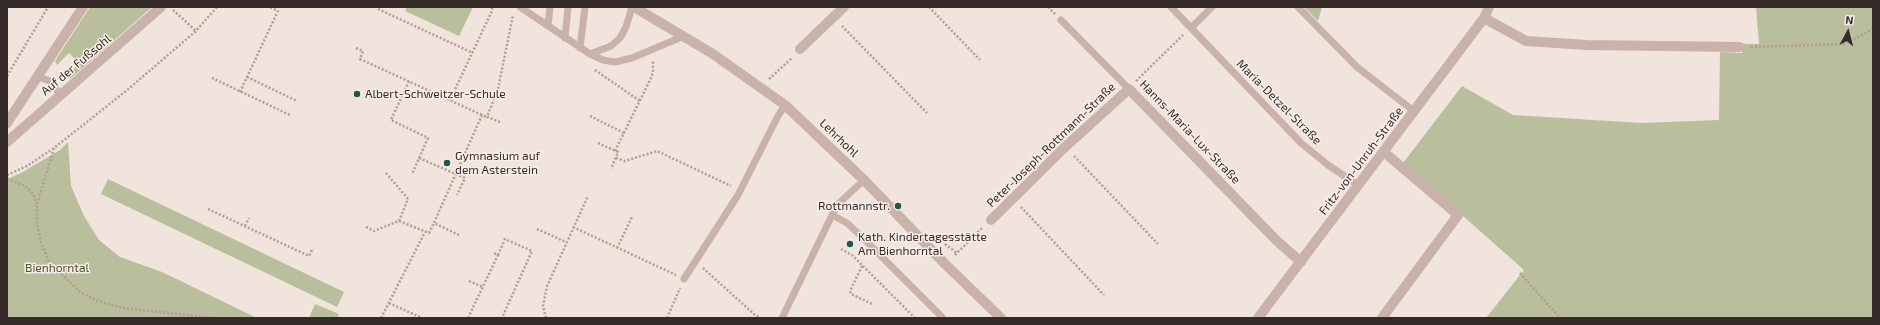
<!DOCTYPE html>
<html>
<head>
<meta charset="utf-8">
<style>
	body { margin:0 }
	#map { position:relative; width:1880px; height:325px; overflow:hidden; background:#f1e4dc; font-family:"Exo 2",sans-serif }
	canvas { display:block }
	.frame { position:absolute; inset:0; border:8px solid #362a28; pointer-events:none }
	.north { position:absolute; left:1828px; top:12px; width:40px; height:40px; -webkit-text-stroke:3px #f8eee9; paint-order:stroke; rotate:7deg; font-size:11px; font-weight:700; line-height:16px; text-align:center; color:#362a28 }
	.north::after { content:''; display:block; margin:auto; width:14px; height:18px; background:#362a28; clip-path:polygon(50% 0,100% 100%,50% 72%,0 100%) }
</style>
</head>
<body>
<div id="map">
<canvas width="1880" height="325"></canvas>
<div class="frame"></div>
<div class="north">N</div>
</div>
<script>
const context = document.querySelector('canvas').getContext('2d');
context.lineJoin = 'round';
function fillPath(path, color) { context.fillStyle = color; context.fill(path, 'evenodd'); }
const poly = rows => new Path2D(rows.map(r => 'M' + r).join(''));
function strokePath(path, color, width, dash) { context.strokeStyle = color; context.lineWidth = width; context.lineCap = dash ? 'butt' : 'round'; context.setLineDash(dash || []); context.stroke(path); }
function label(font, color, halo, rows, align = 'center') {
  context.font = font + ' "Exo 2",sans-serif'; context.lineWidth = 3; context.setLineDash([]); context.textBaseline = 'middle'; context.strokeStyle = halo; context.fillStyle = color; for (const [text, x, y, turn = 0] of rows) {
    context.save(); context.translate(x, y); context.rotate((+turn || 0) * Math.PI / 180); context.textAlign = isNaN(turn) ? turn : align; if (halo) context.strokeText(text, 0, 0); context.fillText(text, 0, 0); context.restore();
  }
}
fillPath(poly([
	[90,7,152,7,70,79,67,76,79,63,69,53,57,65,55,61],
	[407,7,473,7,459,36,405,11],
	[1304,7,1322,7,1318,21],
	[1756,7,1873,7,1873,318,1486,318,1524,270,1403,163,1462,86,1513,115,1641,123,1719,120,1720,52,1742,53,1743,44,1759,44],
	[68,142,71,186,84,216,99,240,120,257,162,272,257,318,7,318,7,179,21,173,60,150],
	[108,179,344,292,337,307,101,194],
	[315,304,339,314,337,318,309,318]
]), '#b9bf9d');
strokePath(poly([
	[929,7,980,60],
	[1048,7,1055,14],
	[378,9,473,53],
	[173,10,196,31],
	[842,26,927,113],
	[1751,47,1844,44,1873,29],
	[356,48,363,51,360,59,482,115],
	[595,70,640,101],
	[7,76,48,7],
	[247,77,297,101],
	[212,78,290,115],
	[769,79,792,58],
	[409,81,391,120,428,138,412,174],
	[1136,81,1184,34],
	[240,92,278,11,270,7],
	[450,100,492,11,492,7],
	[590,116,624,133],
	[500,122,487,117,498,89,513,15],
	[598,143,618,152,611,169],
	[54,148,37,204,37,224,41,243,49,262,81,293,98,301,123,308,214,318],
	[615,151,651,78,653,72,653,60],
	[1074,156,1158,244],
	[419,158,465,178,457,195],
	[616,158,625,161,657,151,731,186],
	[386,173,408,199,399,221],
	[7,175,27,166,54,148,126,91,196,31,217,7],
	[7,179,25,186,33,194,37,204],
	[1021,207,1104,295],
	[208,209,309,256,313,248],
	[245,226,249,218],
	[366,227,374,231,399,221,429,233,434,223],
	[573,227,676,275],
	[537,229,566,242],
	[459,235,434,223,482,115,487,117],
	[945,244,957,253],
	[617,248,632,217],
	[841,249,852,255,915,318],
	[498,255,505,239,532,251,502,318],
	[955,255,982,228],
	[862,266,850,291,851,294,872,304],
	[703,268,755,315,761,318],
	[1520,273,1560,318],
	[469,281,483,287],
	[389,303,422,318],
	[381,318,425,232],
	[468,318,498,255,493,253],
	[546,318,543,306,547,286,588,196],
	[667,318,680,288]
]), '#b49c93', 2.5, [2, 2]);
strokePath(poly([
	[520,7,590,54,603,60,615,62,632,58,684,36],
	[1171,7,1301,143,1328,165,1358,185],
	[1298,7,1357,67,1415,112],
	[1061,20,1129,89],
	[548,26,550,7],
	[1191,28,1212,7],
	[565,38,568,7],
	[580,48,585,7],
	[590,54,611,46,620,38,626,27,632,7],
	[38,77,50,81,60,94],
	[832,215,847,223,861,236,943,318],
	[684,279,738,195,778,116,785,105],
	[782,318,837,205,864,180]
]), '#c8b2a9', 7);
strokePath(poly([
	[634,7,713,54,785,105,864,180,946,265,1001,318],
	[1484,18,1526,41,1587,45,1740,47],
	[800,49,844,7],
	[991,220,1065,147,1129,89,1277,241,1301,262],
	[1258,318,1484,18,1489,7],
	[1382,318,1458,215,1384,152]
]), '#c8b2a9', 10);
strokePath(poly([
	[7,123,83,7],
	[7,142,161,7]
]), '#c8b2a9', 10);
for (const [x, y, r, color] of [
	[357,94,4,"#20554f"],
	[447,163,4,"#20554f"],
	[898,206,4,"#20554f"],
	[850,244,4,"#20554f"]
]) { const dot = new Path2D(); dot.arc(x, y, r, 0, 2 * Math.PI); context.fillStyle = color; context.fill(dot); strokePath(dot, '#f8eee9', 1.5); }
label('12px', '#362a28', '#f8eee9', [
	["Auf der Fußsohl",76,65,-40],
	["Maria-Detzel-Straße",1279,102,45],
	["Hanns-Maria-Lux-Straße",1190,132,46],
	["Lehrhohl",839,138,44],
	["Peter-Joseph-Rottmann-Straße",1051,145,-44],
	["Fritz-von-Unruh-Straße",1361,161,-53]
]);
label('12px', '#362a28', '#f8eee9', [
	["Albert-Schweitzer-Schule",365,94],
	["Gymnasium auf",455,156],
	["dem Asterstein",455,170],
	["Rottmannstr.",890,206,"right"],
	["Kath. Kindertagesstätte",858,237],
	["Am Bienhorntal",858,251]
], 'left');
label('12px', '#4b522e', '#f8eee9', [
	["Bienhorntal",57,268]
]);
</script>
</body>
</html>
